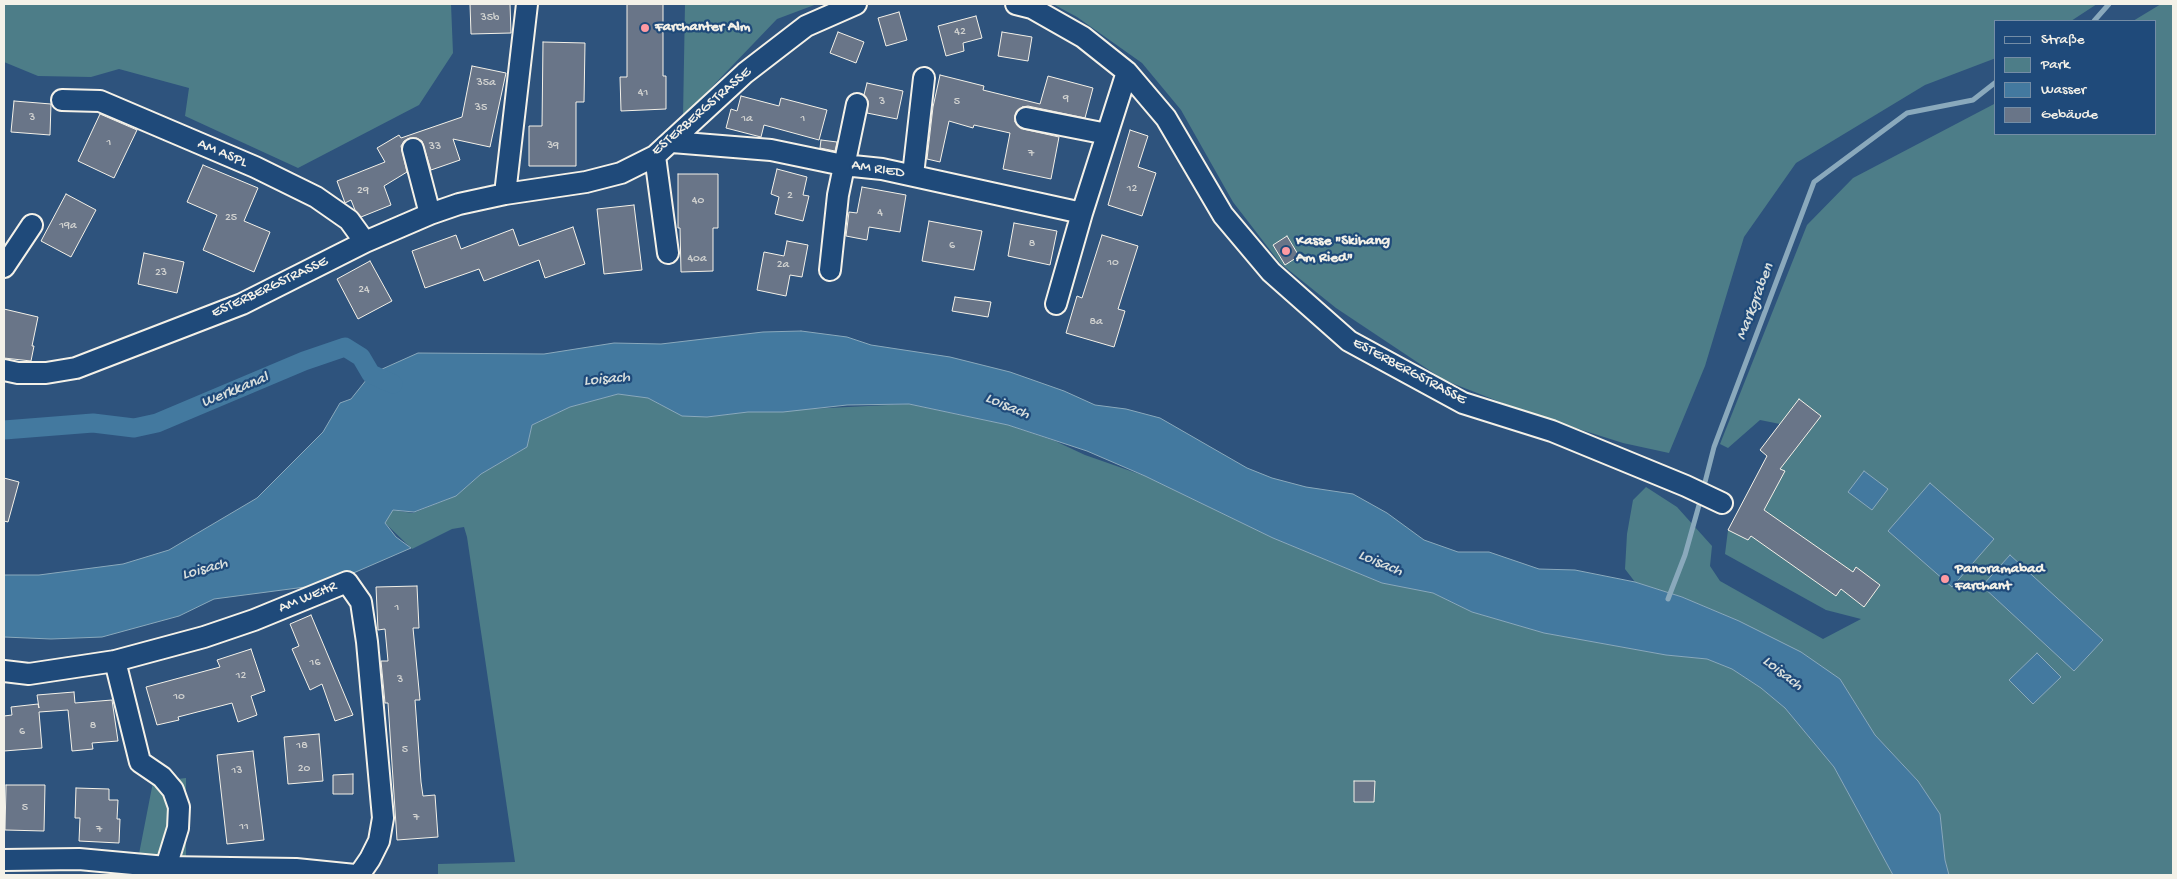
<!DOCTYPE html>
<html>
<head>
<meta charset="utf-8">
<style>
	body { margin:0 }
	#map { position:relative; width:2177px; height:879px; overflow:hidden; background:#2e537d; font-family:"Gochi Hand",sans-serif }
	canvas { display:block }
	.frame { position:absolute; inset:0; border:5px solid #f4f1e8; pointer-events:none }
	.legend { position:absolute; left:1994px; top:20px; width:162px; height:115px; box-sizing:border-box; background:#1f4a7a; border:1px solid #748da6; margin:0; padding:6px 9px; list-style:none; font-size:15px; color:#f4f1e8 }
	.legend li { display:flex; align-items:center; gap:10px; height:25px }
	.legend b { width:25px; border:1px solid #748da6 }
</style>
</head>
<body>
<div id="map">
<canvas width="2177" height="879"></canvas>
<div class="frame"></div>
<ul class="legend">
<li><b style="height:6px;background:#1f4a7a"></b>Straße</li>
<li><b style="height:14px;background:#4d7d88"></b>Park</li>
<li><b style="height:14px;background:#43799f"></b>Wasser</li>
<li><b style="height:14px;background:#697588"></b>Gebäude</li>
</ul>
</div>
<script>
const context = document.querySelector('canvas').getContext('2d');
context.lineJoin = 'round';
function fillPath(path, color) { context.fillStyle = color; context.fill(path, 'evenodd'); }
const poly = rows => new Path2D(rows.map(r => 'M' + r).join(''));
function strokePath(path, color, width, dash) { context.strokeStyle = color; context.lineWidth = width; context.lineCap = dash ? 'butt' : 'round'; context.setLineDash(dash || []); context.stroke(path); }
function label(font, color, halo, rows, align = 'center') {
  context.font = font + ' "Gochi Hand",sans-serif'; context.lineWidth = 4.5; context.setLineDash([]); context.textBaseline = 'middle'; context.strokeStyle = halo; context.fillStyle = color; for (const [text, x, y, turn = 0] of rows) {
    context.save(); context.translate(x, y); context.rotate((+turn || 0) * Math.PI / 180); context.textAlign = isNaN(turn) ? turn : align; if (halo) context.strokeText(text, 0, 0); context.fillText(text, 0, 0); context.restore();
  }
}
fillPath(poly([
	[4,4,451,4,453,53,419,105,298,168,185,116,189,88,119,69,91,77,38,76,4,62],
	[685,4,817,4,777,19,683,117],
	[1053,4,2097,4,2071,21,1996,21,1996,58,1925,85,1796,163,1744,237,1705,366,1669,453,1623,443,1528,413,1444,380,1336,308,1280,263,1233,202,1181,110,1142,63,1077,17],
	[2161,4,2173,4,2173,875,1949,875,1945,860,1940,814,1918,781,1875,735,1840,679,1739,621,1682,597,1635,582,1625,569,1627,534,1633,500,1646,487,1677,507,1712,546,1710,566,1720,581,1823,639,1861,619,1826,610,1725,554,1728,530,1767,456,1760,450,1780,424,1760,420,1728,448,1720,444,1807,225,1853,178,1996,103,1996,134,2156,134,2156,21,2133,21],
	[618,394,648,398,663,406,707,417,748,412,908,404,1008,425,1055,441,1085,455,1145,476,1273,538,1382,583,1433,593,1472,612,1544,633,1666,655,1707,659,1732,669,1761,688,1785,708,1834,767,1893,875,438,875,438,864,515,862,467,537,464,527,452,529,412,549,385,523,391,510,413,513,456,496,481,474,527,447,532,425,570,407],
	[186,778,186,857,139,854,153,782]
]), '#4d7d88');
const water = poly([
	[801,331,847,337,871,345,950,357,1010,372,1064,391,1095,405,1126,409,1160,418,1247,468,1272,478,1306,487,1353,494,1387,513,1424,540,1458,552,1489,552,1539,569,1575,570,1635,582,1682,597,1739,621,1801,652,1840,679,1875,735,1918,781,1940,814,1945,860,1949,875,1893,875,1834,767,1785,708,1761,688,1732,669,1707,659,1666,655,1544,633,1472,612,1433,593,1382,583,1273,538,1145,476,1087,451,1008,425,909,404,847,405,783,412,748,412,707,417,682,416,648,398,618,394,570,407,532,425,527,447,481,474,456,496,414,512,393,510,385,523,396,537,411,548,328,584,214,599,179,616,102,637,51,639,4,637,4,575,39,575,123,564,169,550,257,498,323,432,340,403,351,399,371,374,418,353,544,354,614,343,661,344,763,332,801,331],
	[1864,471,1888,489,1872,510,1848,492,1864,471],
	[1930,483,1994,539,1952,587,1888,531,1930,483],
	[2010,555,2103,640,2074,671,1982,586,2010,555],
	[2037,653,2061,677,2033,704,2009,680,2037,653]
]);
fillPath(water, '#43799f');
strokePath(water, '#8aa9bc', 1);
strokePath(poly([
	[2094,21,2109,4],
	[1703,490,1714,447,1814,182,1907,113,1973,100,1996,82],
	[1668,599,1685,555,1701,498]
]), '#8aa9bc', 5);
strokePath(poly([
	[4,430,93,423,134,428,157,423,304,361,345,347,361,357,371,374,393,384]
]), '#43799f', 19);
const building = poly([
	[470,4,510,4,511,33,471,34,470,4],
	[627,4,663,4,663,76,666,76,666,109,621,111,620,77,627,77,627,4],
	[899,12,907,40,886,46,878,18,899,12],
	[976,16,982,38,963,43,964,51,946,56,938,26,976,16],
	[838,32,864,42,856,63,830,53,838,32],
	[1002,32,1032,37,1028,61,998,56,1002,32],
	[543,42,585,43,584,102,576,102,576,166,529,166,529,126,542,126,543,42],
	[472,66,506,73,490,147,453,139,460,160,431,170,422,141,417,138,410,138,404,141,401,146,407,172,384,186,391,205,361,217,355,210,351,200,345,203,337,181,385,162,377,148,399,135,401,138,462,117,472,66],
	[940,75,984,86,983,90,1040,104,1048,76,1093,88,1085,118,1028,106,1022,107,1015,115,1015,122,1023,129,1059,137,1051,179,1003,169,1010,133,974,125,973,128,949,121,940,162,927,159,933,107,940,75],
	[867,83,903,91,897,119,867,113,868,101,864,95,867,83],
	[741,96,779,106,781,98,827,110,819,140,764,125,761,137,726,128,731,109,737,111,741,96],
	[14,101,51,104,50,135,11,132,14,101],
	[100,114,137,130,114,178,78,161,100,114],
	[1130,130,1148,136,1138,167,1156,173,1142,216,1108,205,1130,130],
	[821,140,837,142,835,151,820,148,821,140],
	[203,165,258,188,244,221,270,232,254,272,203,250,217,215,187,202,203,165],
	[777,169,807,177,803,195,809,196,803,221,775,214,779,197,771,194,777,169],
	[678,174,718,174,718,228,713,228,713,271,681,272,680,228,678,228,678,174],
	[862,187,906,195,900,232,869,227,867,240,846,236,849,212,857,213,862,187],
	[66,194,96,210,71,257,41,241,66,194],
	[634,205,642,270,604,274,597,209,634,205],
	[929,221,982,231,974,270,922,261,929,221],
	[1014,223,1057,231,1050,265,1008,256,1014,223],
	[573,227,585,264,545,278,539,260,484,281,479,269,425,288,412,251,456,235,461,249,513,229,519,246,573,227],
	[1102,235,1138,246,1118,309,1125,311,1114,347,1066,333,1077,296,1082,298,1102,235],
	[1287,236,1299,256,1285,265,1273,245,1287,236],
	[787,241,808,245,802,277,790,275,786,296,757,290,764,252,784,256,787,241],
	[144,253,184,262,177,293,138,284,144,253],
	[370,261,392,301,358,319,337,279,370,261],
	[955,297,991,302,988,317,952,311,955,297],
	[4,309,38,317,32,346,34,346,31,361,4,358,4,309],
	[1799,399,1821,416,1780,469,1785,471,1764,510,1853,572,1856,567,1880,585,1864,607,1841,589,1836,596,1751,536,1748,540,1728,530,1767,456,1760,450,1799,399],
	[4,478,19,482,8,522,4,521,4,478],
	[417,586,419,628,413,628,420,700,415,700,421,782,423,796,435,795,438,837,397,840,388,703,385,703,381,661,388,661,385,629,378,630,376,587,417,586],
	[311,615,353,715,335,721,322,684,310,690,292,649,299,646,290,624,311,615],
	[251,649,265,691,251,696,257,715,238,722,232,703,178,717,179,720,157,725,146,687,220,667,217,660,251,649],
	[74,692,75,703,112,700,118,741,92,743,93,749,72,751,68,710,39,712,42,748,4,751,4,716,12,715,11,707,38,704,39,708,37,695,74,692],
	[319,734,323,781,288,784,284,737,319,734],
	[253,751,264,840,227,844,217,755,253,751],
	[353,774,353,794,333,794,333,775,353,774],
	[1354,781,1375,781,1374,802,1354,802,1354,781],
	[6,785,45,785,44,831,5,830,6,785],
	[76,788,109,789,109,800,118,800,117,819,120,819,119,843,79,841,80,818,75,818,76,788]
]);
fillPath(building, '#697588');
strokePath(building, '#f4f1e8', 1);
const minor = poly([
	[1016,4,1032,8,1083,37,1127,72,1166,118,1223,215,1271,272,1349,341,1463,403,1552,431,1686,486,1722,503],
	[62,100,100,101,255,167,316,197,349,220,365,242],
	[1026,118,1107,134],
	[672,142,771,150,843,165,882,169,1082,213],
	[413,149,430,214],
	[655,156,668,253],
	[913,175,924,78],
	[505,194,527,4],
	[4,267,32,225],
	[830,270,838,195,857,104],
	[1056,304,1082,213,1127,72],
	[4,370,18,373,46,373,76,368,242,304,365,242,430,214,459,204,505,194,586,182,621,173,655,156,745,73,806,26,856,4],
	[115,661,140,762,162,777,173,790,179,807,178,828,166,867],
	[4,671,29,674,115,661,204,637,254,620,347,582,361,602,367,642,383,818,379,841,370,859,359,875],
	[4,860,79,859,166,867,296,869,355,875]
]);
strokePath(minor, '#f4f1e8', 24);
strokePath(minor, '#1f4a7a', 20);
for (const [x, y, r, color] of [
	[645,28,5,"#ff9aa2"],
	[1286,251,5,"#ff9aa2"],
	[1945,579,5,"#ff9aa2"]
]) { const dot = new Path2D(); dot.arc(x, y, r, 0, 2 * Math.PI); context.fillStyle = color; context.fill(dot); strokePath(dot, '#1f4a7a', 2); }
label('12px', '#d1d2d0', null, [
	["35b",490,18],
	["42",960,32],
	["35a",486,83],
	["41",643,93],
	["9",1066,99],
	["3",882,102],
	["5",957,102],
	["35",481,108],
	["3",32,118],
	["1a",747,119],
	["1",803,119],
	["1",109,143],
	["39",553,146],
	["33",435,147],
	["7",1031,154],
	["12",1132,189],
	["29",363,191],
	["2",790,196],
	["40",698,201],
	["4",880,213],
	["25",231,218],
	["19a",68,226],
	["8",1032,244],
	["6",952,246],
	["40a",697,259],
	["10",1113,263],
	["2a",783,265],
	["23",161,273],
	["24",364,290],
	["8a",1096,322],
	["1",397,608],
	["16",315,663],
	["12",241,676],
	["3",400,680],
	["10",179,697],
	["8",93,726],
	["6",22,732],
	["18",302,746],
	["5",405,750],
	["20",304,769],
	["13",237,771],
	["5",25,808],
	["7",416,818],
	["11",244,827],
	["7",99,830]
]);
label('bold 15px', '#f4f1e8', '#1f4a7a', [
	["Farchanter Alm",655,28],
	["Kasse \"Skihang",1296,242],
	["Am Ried\"",1296,259],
	["Panoramabad",1955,570],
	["Farchant",1955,587]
], 'left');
label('15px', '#f4f1e8', '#1f4a7a', [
	["ESTERBERGSTRASSE",702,112,-41],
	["AM ASPL",222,154,23],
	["AM RIED",878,170,9],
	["ESTERBERGSTRASSE",270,288,-25],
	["ESTERBERGSTRASSE",1409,372,28],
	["AM WEHR",308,598,-22]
]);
label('italic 16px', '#d9dfdd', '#1f4a7a', [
	["Markgraben",1756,302,-69],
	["Loisach",607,380,-5],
	["Werkkanal",235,391,-22],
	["Loisach",1007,407,23],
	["Loisach",1380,564,23],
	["Loisach",205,570,-15],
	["Loisach",1782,674,38]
]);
</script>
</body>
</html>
